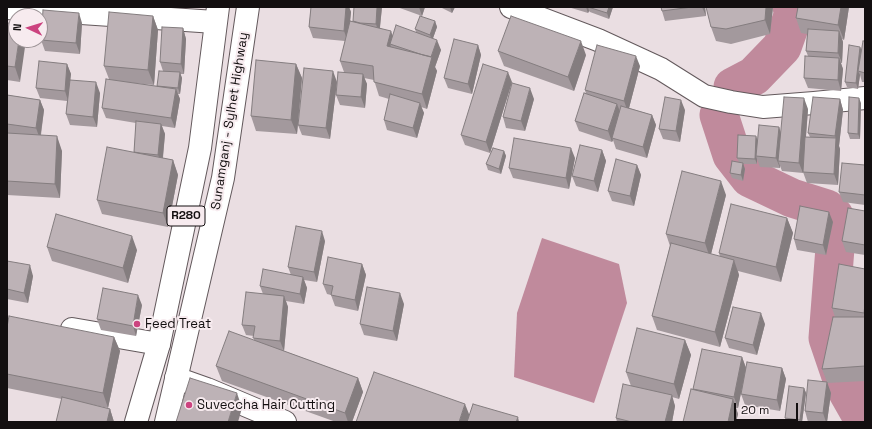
<!DOCTYPE html>
<html>
<head>
<meta charset="utf-8">
<style>
	body { margin:0 }
	#map { position:relative; width:872px; height:429px; overflow:hidden; background:#eadee2; font-family:"Space Grotesk",sans-serif }
	canvas { display:block }
	.frame { position:absolute; inset:0; border:8px solid #130f10; pointer-events:none }
	.north { position:absolute; left:8px; top:8px; width:40px; height:40px; box-sizing:border-box; background:#f7ebef; border:1px solid #9c9396; border-radius:50%; rotate:274deg; font-size:11px; font-weight:700; line-height:16px; text-align:center; color:#130f10 }
	.north::after { content:''; display:block; margin:auto; width:14px; height:18px; background:#cc437f; clip-path:polygon(50% 0,100% 100%,50% 72%,0 100%) }
	.scale { position:absolute; left:734px; top:403px; width:64px; height:18px; box-sizing:border-box; border:2px solid #130f10; border-top:0; padding-left:5px; font-size:12px; line-height:14px; white-space:nowrap; color:#130f10; -webkit-text-stroke:3px #f7ebef; paint-order:stroke }
</style>
</head>
<body>
<div id="map">
<canvas width="872" height="429"></canvas>
<div class="frame"></div>
<div class="north">N</div>
<div class="scale">20 m</div>
</div>
<script>
const context = document.querySelector('canvas').getContext('2d');
context.lineJoin = 'round';
function fillPath(path, color) { context.fillStyle = color; context.fill(path, 'evenodd'); }
const poly = rows => new Path2D(rows.map(r => 'M' + r).join(''));
function strokePath(path, color, width, dash) { context.strokeStyle = color; context.lineWidth = width; context.lineCap = dash ? 'butt' : 'round'; context.setLineDash(dash || []); context.stroke(path); }
function label(font, color, halo, rows, align = 'center') {
  context.font = font + ' "Space Grotesk",sans-serif'; context.lineWidth = 4; context.setLineDash([]); context.textBaseline = 'middle'; context.strokeStyle = halo; context.fillStyle = color; for (const [text, x, y, turn = 0] of rows) {
    context.save(); context.translate(x, y); context.rotate((+turn || 0) * Math.PI / 180); context.textAlign = isNaN(turn) ? turn : align; if (halo) context.strokeText(text, 0, 0); context.fillText(text, 0, 0); context.restore();
  }
}
fillPath(poly([
	[542,238,619,264,627,303,594,403,514,377,517,313]
]), '#c08a9c');
strokePath(poly([
	[733,87,754,76,782,47,794,13,792,7],
	[719,115,732,155,750,178,792,198,827,209,834,216,836,235,828,338,844,385,865,422]
]), '#c08a9c', 39);
const minor = poly([
	[511,7,598,40,661,69,704,96,731,102,763,107,814,103,865,98],
	[7,8,215,22],
	[72,329,159,344],
	[176,378,207,389,285,422]
]);
const major = poly([
	[136,422,159,344,200,148,218,7],
	[166,422,223,178,248,7]
]);
strokePath(minor, '#63595c', 24);
strokePath(major, '#63595c', 24);
strokePath(minor, '#fff', 22);
strokePath(major, '#fff', 22);
fillPath(poly([
	[311,7,349,7,351,12,350,21,353,21,382,7,380,28,393,36,416,32,415,29,435,21,437,27,433,38,441,50,435,67,437,71,427,109,421,107,424,113,417,138,387,130,384,120,389,99,379,96,374,80,364,78,367,84,365,108,340,105,336,95,344,72,340,61,345,41,313,38,309,27],
	[397,7,425,7,422,16],
	[440,7,455,7,452,13],
	[568,7,613,7,609,19,590,12,589,11,588,13],
	[661,7,705,7,706,16,665,21,662,11],
	[773,7,770,34,731,44,716,41,711,27],
	[798,7,849,7,844,40,842,39,843,42,842,63,841,63,843,69,841,91,808,88,804,78,808,56,806,51,807,34,801,33,796,18],
	[153,16,158,30,154,85,132,83,157,86,163,71,160,62,183,28,186,39,184,74,180,74,182,78,180,94,178,94,180,99,175,128,162,126,165,134,163,158,173,160,178,175,168,227,102,214,97,200,134,152,136,123,106,118,102,108,109,79,104,66],
	[7,23,20,82,7,80],
	[82,23,80,54,45,51,41,40],
	[865,41,865,82,862,82,860,75,858,89,847,87,845,82,860,47,862,51],
	[478,45,481,55,472,94,448,88,444,78],
	[498,51,586,55,574,91,504,66],
	[67,64,71,74,70,80,100,93,97,127,70,125,66,114,67,101,40,98,36,88],
	[296,64,302,78,297,134,256,131,251,116],
	[640,66,629,108,652,115,656,125,647,158,616,149,613,140,612,142,579,131,575,121,586,94,585,90],
	[337,82,330,139,302,135,298,125],
	[512,82,490,153,465,145,461,135],
	[7,95,40,100,44,110,41,135,62,151,60,198,7,195],
	[534,99,525,131,506,128,503,117],
	[840,99,843,110,839,146,840,149,838,185,807,183,803,172,803,168,803,173,782,171,780,166,780,168,760,167,757,159,757,164,743,164,745,169,743,181,732,178,730,173,739,162,737,158,756,136,757,141,779,127,781,133,808,109,806,137,810,137,808,133],
	[861,103,860,139,850,139,848,133],
	[685,110,680,142,663,139,659,129],
	[602,150,606,161,598,192,576,186,572,176],
	[504,151,506,156,501,174,488,170,486,164],
	[575,158,569,189,513,178,509,168],
	[637,165,641,175,634,206,612,201,608,191],
	[865,165,865,205,843,202,839,192],
	[726,195,711,254,720,257,719,253,787,218,793,233,781,282,738,271,739,275,720,347,657,330,652,316,670,246,666,234],
	[865,211,865,255,846,252,842,241],
	[833,222,826,255,797,250,794,239],
	[325,241,317,282,304,280,307,288,304,304,286,301,288,307,284,351,358,378,363,392,352,422,336,422,222,381,216,366,254,340,254,336,246,335,242,325,263,294,260,286,291,275,288,267],
	[47,247,137,250,128,283,52,261],
	[7,261,33,276,28,303,7,299],
	[362,264,366,275,358,311,335,306,331,295,327,294,323,284],
	[865,269,865,381,827,383,831,393,827,422,808,422,805,411,827,382,822,369,835,317,832,308],
	[404,304,397,341,364,335,360,324],
	[142,305,136,336,101,330,97,319],
	[765,324,757,355,729,348,725,338],
	[7,327,114,337,120,351,108,408,85,403,110,409,114,422,56,422,62,399,7,388],
	[685,340,691,355,679,399,672,397,675,406,672,422,617,422,616,418,631,386,626,372],
	[742,357,746,368,782,368,786,379,780,411,745,405,741,394,745,371,738,408,736,408,738,414,736,422,683,422,693,389],
	[804,388,806,393,802,422,786,422,785,418]
]), '#a3999d');
fillPath(poly([
	[346,7,349,7,351,12,348,42,344,31],
	[377,7,382,7,379,35,376,24],
	[419,7,425,7,422,16],
	[450,7,455,7,452,13],
	[586,7,588,7,589,11,588,13],
	[609,7,613,7,609,19,607,13],
	[702,7,705,7,706,16],
	[766,7,773,7,770,34,765,20],
	[841,7,849,7,844,40,838,25],
	[79,13,82,23,80,54,76,43],
	[153,16,158,30,154,85,148,70],
	[435,21,437,27,432,41,430,35],
	[183,28,186,39,184,74,181,64],
	[391,31,396,45,390,44,394,54,387,46],
	[839,31,843,42,842,63,838,53],
	[19,40,26,40,20,82,15,67],
	[437,40,441,50,435,67,437,71,427,109,422,94,431,58],
	[581,41,586,55,574,91,568,77],
	[478,45,481,55,472,94,468,84],
	[860,47,862,52,858,71,860,75,858,89,856,83],
	[636,56,640,66,628,112,624,101],
	[839,58,843,69,841,91,838,80],
	[67,64,71,74,68,101,65,91],
	[296,64,302,78,297,134,291,120],
	[333,71,337,82,330,139,326,128],
	[180,72,182,78,180,94,178,88],
	[508,72,512,82,490,153,486,142],
	[363,74,367,84,365,108,361,97],
	[96,82,100,93,97,127,93,117],
	[530,88,534,99,525,131,521,121],
	[176,89,180,99,175,128,171,118],
	[804,98,808,109,803,173,799,163],
	[859,98,861,103,860,139,858,134],
	[840,99,843,110,839,146,840,149,838,185,834,174,836,139,835,136],
	[40,100,44,110,40,139,36,128],
	[681,100,685,110,680,142,676,131],
	[420,103,424,113,417,138,413,128],
	[617,104,621,114,612,138,613,140,612,142,608,131],
	[652,115,656,125,647,158,643,147],
	[161,124,165,134,162,165,158,155],
	[779,127,782,137,778,161,780,166,780,168,776,158],
	[57,136,62,151,60,198,55,184],
	[756,136,758,142,756,156,757,159,757,164,755,159],
	[571,148,575,158,569,189,566,178],
	[602,150,606,161,598,192,594,181],
	[504,151,506,156,501,174,499,169],
	[173,160,178,175,168,227,163,213],
	[743,163,745,169,743,181,741,175],
	[637,165,641,175,634,206,630,196],
	[721,181,726,195,710,258,705,243],
	[829,212,833,222,826,255,823,245],
	[787,218,793,233,781,282,776,267],
	[322,231,325,241,317,282,314,272],
	[132,236,137,250,128,283,123,268],
	[734,260,739,275,720,347,715,332],
	[362,264,366,275,358,311,355,300],
	[30,265,33,276,28,303,24,293],
	[303,277,307,288,304,304,300,294],
	[400,293,404,304,397,341,393,331],
	[138,295,142,305,136,336,133,326],
	[284,296,288,307,284,351,280,341],
	[865,304,865,317,864,313],
	[761,313,765,324,757,355,753,345],
	[114,337,120,351,108,408,103,393],
	[685,340,691,355,679,399,674,384],
	[742,357,746,368,738,408,734,397],
	[782,368,786,379,780,411,777,400],
	[358,378,363,392,352,422,348,422,345,413],
	[827,382,831,393,827,422,826,422,823,413],
	[804,388,806,393,802,422,801,422,800,420],
	[237,393,242,408,238,422,228,422],
	[672,395,675,406,672,422,665,422],
	[733,399,738,414,736,422,728,422],
	[465,404,471,419,470,422,459,422],
	[110,409,114,422,107,422],
	[518,417,519,422,516,422]
]), '#847d7f');
const building = poly([
	[311,7,346,7,344,31,309,27,311,7],
	[354,7,377,7,376,24,360,23,353,21,354,7],
	[588,7,609,7,607,13,588,7],
	[661,7,692,7,662,11,661,7],
	[706,7,766,7,765,20,726,29,711,27,706,7],
	[798,7,841,7,838,25,796,18,798,7],
	[43,10,79,13,76,43,41,40,43,10],
	[109,12,153,16,148,70,104,66,109,12],
	[420,16,435,21,430,35,415,29,420,16],
	[511,16,581,41,568,77,498,51,511,16],
	[350,21,391,31,387,46,432,57,422,94,374,82,373,66,340,61,350,21],
	[7,23,16,24,16,40,19,40,15,67,7,66,7,23],
	[396,25,437,40,431,57,423,55,390,44,396,25],
	[162,27,183,28,181,64,160,62,162,27],
	[808,29,839,31,838,53,806,51,808,29],
	[454,39,478,45,468,84,444,78,454,39],
	[863,41,865,41,865,73,858,71,863,41],
	[597,45,636,56,624,101,585,90,597,45],
	[849,45,860,47,856,83,845,82,849,45],
	[805,56,839,58,838,80,804,78,805,56],
	[256,60,296,64,291,120,251,116,256,60],
	[39,61,67,64,65,91,36,88,39,61],
	[483,64,508,72,486,142,461,135,483,64],
	[304,68,333,71,326,128,298,125,304,68],
	[159,71,180,72,178,88,157,86,159,71],
	[338,72,363,74,361,97,336,95,338,72],
	[106,79,176,89,171,118,102,108,106,79],
	[70,80,96,82,93,117,66,114,70,80],
	[512,83,530,88,521,121,503,117,512,83],
	[584,93,617,104,608,131,575,121,584,93],
	[390,94,420,103,413,128,384,120,390,94],
	[7,95,40,100,36,128,7,124,7,95],
	[665,97,681,100,676,131,659,129,665,97],
	[784,97,804,98,799,163,778,161,784,97],
	[813,97,840,99,835,136,808,133,813,97],
	[849,97,859,98,858,134,848,133,849,97],
	[621,106,652,115,643,147,612,138,621,106],
	[136,121,161,124,158,155,140,153,134,152,136,121],
	[759,125,779,127,776,158,756,156,759,125],
	[7,133,57,136,55,184,7,181,7,133],
	[738,135,756,136,755,159,737,158,738,135],
	[805,137,836,138,834,174,803,172,805,137],
	[514,138,571,148,566,178,509,168,514,138],
	[580,145,602,150,594,181,572,176,580,145],
	[107,147,173,160,163,213,97,200,107,147],
	[493,148,504,151,499,169,486,164,493,148],
	[616,159,637,165,630,196,608,191,616,159],
	[732,161,743,163,741,175,730,173,732,161],
	[842,163,865,165,865,195,839,192,842,163],
	[682,171,721,181,705,243,666,234,682,171],
	[731,204,787,218,776,267,719,253,731,204],
	[800,206,829,212,823,245,794,239,800,206],
	[848,208,865,211,865,245,842,241,848,208],
	[56,214,132,236,123,268,47,247,56,214],
	[296,226,322,231,314,272,288,267,296,226],
	[671,243,734,260,715,332,652,316,671,243],
	[328,257,362,264,355,300,331,295,333,286,323,284,328,257],
	[7,261,30,265,24,293,7,289,7,261],
	[839,264,865,269,865,304,864,313,832,308,839,264],
	[263,269,303,277,300,294,260,286,263,269],
	[367,287,400,293,393,331,360,324,367,287],
	[103,288,138,295,133,326,97,319,103,288],
	[246,292,284,296,280,341,253,338,255,326,242,325,246,292],
	[733,307,761,313,753,345,725,338,733,307],
	[9,316,114,337,103,393,7,374,7,327,9,316],
	[833,317,865,317,865,366,822,369,833,317],
	[637,328,685,340,674,384,626,372,637,328],
	[229,331,358,378,345,413,216,366,229,331],
	[702,349,742,357,734,397,693,389,702,349],
	[747,362,782,368,777,400,741,394,747,362],
	[374,372,465,404,459,422,356,422,374,372],
	[190,378,237,393,228,422,176,422,190,378],
	[808,380,827,382,823,413,805,411,808,380],
	[623,384,672,395,665,422,632,422,616,418,623,384],
	[789,386,804,388,800,420,785,418,789,386],
	[691,389,733,399,728,422,683,422,691,389],
	[62,397,110,409,107,422,56,422,62,397],
	[473,404,518,417,516,422,467,422,473,404]
]);
fillPath(building, '#bdb2b6');
strokePath(building, '#847d7f', 1);
for (const [x, y, r, color] of [
	[137,324,4,"#cc437f"],
	[189,405,4,"#cc437f"]
]) { const dot = new Path2D(); dot.arc(x, y, r, 0, 2 * Math.PI); context.fillStyle = color; context.fill(dot); strokePath(dot, '#f7ebef', 1.5); }
for (const [x, y, w] of [
	[186,216,38]
]) { const box = new Path2D(); box.roundRect(x - w / 2, y - 10, w, 20, 3); context.fillStyle = '#f7ebef'; context.fill(box); strokePath(box, '#130f10', 1); }
label('bold 12px', '#130f10', null, [
	["R280",186,216]
]);
label('13px', '#130f10', '#f7ebef', [
	["Sunamganj - Sylhet Highway",230,121,-81]
]);
label('13px', '#130f10', '#f7ebef', [
	["Feed Treat",145,324],
	["Suveccha Hair Cutting",197,405]
], 'left');
</script>
</body>
</html>
